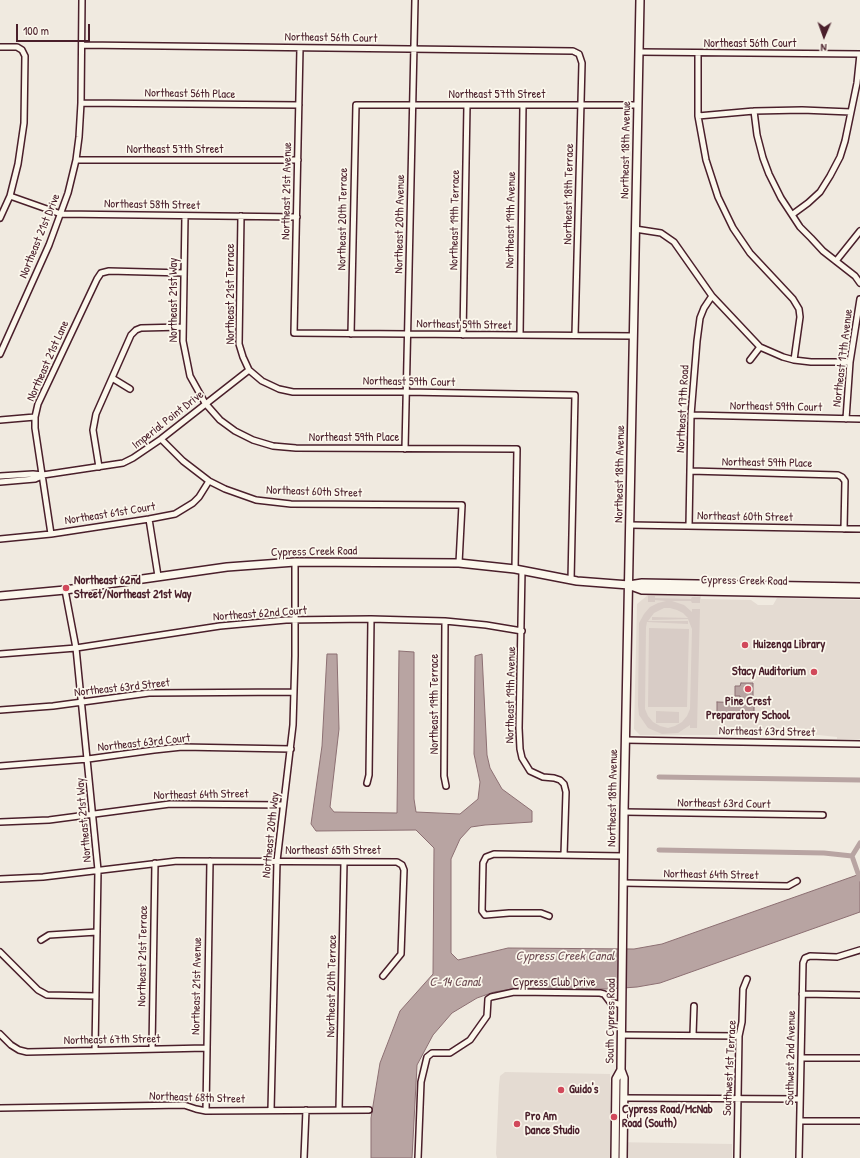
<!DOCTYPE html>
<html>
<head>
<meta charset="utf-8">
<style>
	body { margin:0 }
	#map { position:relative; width:860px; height:1158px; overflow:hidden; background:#f0eae0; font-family:"Patrick Hand",sans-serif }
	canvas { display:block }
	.north { position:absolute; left:804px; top:16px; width:40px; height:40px; -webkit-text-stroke:3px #fbf7ec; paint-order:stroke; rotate:182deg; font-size:11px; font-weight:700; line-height:16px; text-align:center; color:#4a1f2b }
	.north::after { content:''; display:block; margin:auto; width:14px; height:18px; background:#4a1f2b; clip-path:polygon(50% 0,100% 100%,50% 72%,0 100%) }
	.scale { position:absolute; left:16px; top:24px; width:74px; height:18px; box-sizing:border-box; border:2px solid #4a1f2b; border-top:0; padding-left:5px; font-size:12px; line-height:14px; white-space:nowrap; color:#4a1f2b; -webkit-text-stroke:3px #fbf7ec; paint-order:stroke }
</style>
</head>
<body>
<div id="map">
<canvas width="860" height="1158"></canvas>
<div class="north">N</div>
<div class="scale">100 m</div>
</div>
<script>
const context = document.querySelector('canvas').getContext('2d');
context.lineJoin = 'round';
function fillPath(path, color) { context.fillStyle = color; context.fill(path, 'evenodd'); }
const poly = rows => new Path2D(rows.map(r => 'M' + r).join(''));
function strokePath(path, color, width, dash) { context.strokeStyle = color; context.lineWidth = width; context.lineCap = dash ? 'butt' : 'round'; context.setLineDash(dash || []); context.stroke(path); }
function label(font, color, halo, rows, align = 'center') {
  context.font = font + ' "Patrick Hand",sans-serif'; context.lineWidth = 3.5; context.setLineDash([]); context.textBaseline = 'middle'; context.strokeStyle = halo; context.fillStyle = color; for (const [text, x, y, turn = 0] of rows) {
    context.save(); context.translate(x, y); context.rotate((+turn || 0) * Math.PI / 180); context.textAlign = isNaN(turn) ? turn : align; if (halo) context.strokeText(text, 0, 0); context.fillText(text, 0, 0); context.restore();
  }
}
fillPath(poly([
	[648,595,701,596,701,599,751,600,758,605,773,605,777,598,779,598,860,600,860,739,837,739,837,737,809,734,759,733,758,735,640,735,634,729,637,604],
	[505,1072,610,1074,611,1142,732,1144,732,1158,497,1158,496,1154,499,1085,500,1076]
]), '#e4dbd2');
fillPath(poly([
	[648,596,655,596,655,598,691,599,692,597,700,597,700,603,692,603,691,601,672,601,684,605,692,612,692,609,700,609,697,728,690,728,690,725,678,733,662,734,648,728,639,715,638,705,639,623,644,614,650,607,658,603,666,601,655,600,655,602,648,602],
	[664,608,670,608,677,610,683,613,688,618,652,617,652,620,688,619,692,629,690,709,687,716,682,722,675,726,668,728,660,726,653,722,648,716,645,709,646,627,647,622,688,624,688,621,648,621,654,613],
	[649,628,689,629,687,707,648,707],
	[656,711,679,712,679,723,656,723]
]), '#d8ccc6');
const water = poly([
	[399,651,414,652,414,799,416,812,460,814,478,799,480,782,474,754,475,656,482,654,487,755,490,768,502,789,532,811,532,822,485,825,471,827,460,839,451,859,451,953,458,960,508,948,634,949,662,944,860,874,860,912,660,983,637,987,609,989,512,989,494,992,477,998,452,1013,433,1035,417,1065,412,1158,371,1158,371,1118,380,1063,400,1011,433,974,434,848,416,830,316,831,311,824,322,746,327,654,337,654,339,729,330,807,334,812,397,813,399,651],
	[741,683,753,683,753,700,740,700,740,696,735,696,735,686,740,686,741,683],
	[717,702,754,703,754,717,717,717,717,702]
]);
fillPath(water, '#b8a4a2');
strokePath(water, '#8c6f72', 1);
strokePath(poly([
	[659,777,860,780],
	[860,843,852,856,860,879],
	[659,850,824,853,852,856]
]), '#b8a4a2', 5);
const street = poly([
	[82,45,573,51,579,54,582,63,575,335],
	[0,47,17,47,22,50,25,56,24,123,18,164,10,196,0,218],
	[300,48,294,333,633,336],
	[639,52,860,54],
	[698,53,698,116,706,160,718,197,733,228,750,253,793,299,799,309,800,317,794,360],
	[81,103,299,105],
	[754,111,757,135,763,158,769,174,781,198,800,227,811,238,823,251,855,276,860,283],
	[698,116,754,111,802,110,851,112],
	[76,160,298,160],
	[10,196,61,214,297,217],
	[793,214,808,203,820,192,830,176,840,157,845,141,857,83,860,54],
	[185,216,183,341,190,376,205,403,220,420,235,431,253,440,273,446,296,448,517,449,515,569],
	[241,216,239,344,243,357,249,370,262,381,279,389,293,392,406,392,575,395,571,580],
	[635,229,661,233,674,242,712,296,760,347,783,357,794,360,811,362,850,362],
	[836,261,860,231],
	[351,334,356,105,638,105],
	[463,335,467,105],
	[520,335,523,105],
	[0,354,49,245,68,193,76,160,79,137,81,103,82,0],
	[750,360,760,347],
	[112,378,130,389],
	[691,415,860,419],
	[846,419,850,362,860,299],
	[0,420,35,417],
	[161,439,183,461,209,481,225,489,256,500,291,504,462,505,459,563],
	[405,449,415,0],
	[99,467,93,430,96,414,131,335,136,330,141,328,183,327],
	[690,471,838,475,842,477,845,481,844,529],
	[0,476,33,474,43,475,123,463,133,458,161,439,249,370],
	[0,482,35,479,42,476],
	[149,519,158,576],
	[630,525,860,529],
	[689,526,691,415,697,341,700,318,704,308,712,296],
	[51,534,35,428,35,417,38,404,97,279,101,273,109,271,184,273],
	[0,539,51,534,149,519,175,514,193,503,199,497,209,481],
	[522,570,519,728,520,749,522,758,530,771,543,777,554,778,560,780,564,784,566,792,564,855],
	[65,590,76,648,98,870,95,1050],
	[445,621,444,776,446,786],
	[0,654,76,648,220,626,286,620,371,619,445,621,486,625,522,631],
	[0,710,53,706,149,693,294,692],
	[625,740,860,744],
	[0,766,88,759,154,750,182,747,291,749],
	[367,783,369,775,371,619],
	[624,812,823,815],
	[0,822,49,820,170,804,283,805],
	[0,879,43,877,177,861,397,862,402,865,404,870,401,954,383,976],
	[623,883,788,886,797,881],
	[549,916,541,913,509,913,485,915,482,911,483,863,486,857,494,854,623,856],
	[41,940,49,935,97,932],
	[0,952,38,990,47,995,96,996],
	[802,994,860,995],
	[0,1034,11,1045,19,1050,27,1052,206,1048],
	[621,1035,739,1036],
	[693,1035,694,1006],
	[152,1049,155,863],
	[801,1058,860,1058],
	[624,1098,800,1099],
	[0,1108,184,1105,196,1109,206,1111,369,1110],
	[271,1110,277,861,293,725,295,656,295,562],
	[339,1110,344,862],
	[206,1111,210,861],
	[800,1121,860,1121],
	[304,1158,306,1110],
	[418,1158,421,1082,427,1057,432,1053,450,1053,470,1040,487,1016,488,999,491,997,514,992,600,993,604,994,610,1002,622,1005],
	[737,1158,739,1036,742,1022,743,989,747,979],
	[799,1158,803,963,805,958,810,956,837,957,860,950]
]);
const secondary = poly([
	[631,586,642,590,860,594],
	[0,596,65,590,227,567,295,562,459,563,515,569,577,581,629,585,642,583,860,587],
	[621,1070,624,1078,623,1158],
	[615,1158,616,1079,621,1070,624,812,640,0]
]);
strokePath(street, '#4a1f2b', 8);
strokePath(secondary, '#4a1f2b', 10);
strokePath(street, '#fbf7ec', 5);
strokePath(secondary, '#fbf7ec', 7);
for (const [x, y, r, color] of [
	[66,588,4,"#d1495b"],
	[745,645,4,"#d1495b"],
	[814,672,4,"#d1495b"],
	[748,689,4,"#d1495b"],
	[561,1090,4,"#d1495b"],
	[614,1117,4,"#d1495b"],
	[517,1124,4,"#d1495b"]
]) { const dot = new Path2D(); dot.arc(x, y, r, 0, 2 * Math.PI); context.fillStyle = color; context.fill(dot); strokePath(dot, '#fbf7ec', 1.5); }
label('12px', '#4a1f2b', '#fbf7ec', [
	["Northeast 56th Court",331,38,1],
	["Northeast 56th Court",750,44],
	["Northeast 56th Place",190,94,1],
	["Northeast 57th Street",497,95],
	["Northeast 57th Street",175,150],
	["Northeast 18th Avenue",626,150,-89],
	["Northeast 21st Avenue",287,191,-89],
	["Northeast 18th Terrace",569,194,-89],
	["Northeast 58th Street",152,205,1],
	["Northeast 20th Terrace",343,219,-89],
	["Northeast 19th Terrace",455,220,-89],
	["Northeast 19th Avenue",511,220,-89],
	["Northeast 20th Avenue",400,224,-89],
	["Northeast 21st Drive",40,236,-68],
	["Northeast 21st Terrace",231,294,-90],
	["Northeast 21st Way",174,300,-90],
	["Northeast 59th Street",464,325,1],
	["Northeast 17th Avenue",843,358,-83],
	["Northeast 21st Lane",48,361,-66],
	["Northeast 59th Court",409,382,1],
	["Northeast 59th Court",776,407,1],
	["Northeast 17th Road",683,409,-87],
	["Imperial Point Drive",168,420,-38],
	["Northeast 59th Place",354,438],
	["Northeast 59th Place",767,463,1],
	["Northeast 18th Avenue",620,474,-89],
	["Northeast 60th Street",314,492,2],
	["Northeast 61st Court",110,514,-9],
	["Northeast 60th Street",745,517,1],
	["Cypress Creek Road",314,552,-1],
	["Cypress Creek Road",744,581,1],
	["Northeast 62nd Court",260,614,-4],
	["Northeast 63rd Street",122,688,-6],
	["Northeast 19th Avenue",511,695,-89],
	["Northeast 19th Terrace",435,704,-90],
	["Northeast 63rd Street",767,732,1],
	["Northeast 63rd Court",144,743,-6],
	["Northeast 64th Street",201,795,-1],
	["Northeast 18th Avenue",613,798,-89],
	["Northeast 63rd Court",724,804,1],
	["Northeast 21st Way",84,820,-95],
	["Northeast 20th Way",271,835,-84],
	["Northeast 65th Street",333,851],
	["Northeast 64th Street",711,875,1],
	["Northeast 21st Terrace",143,956,-89],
	["Cypress Club Drive",554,983],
	["Northeast 21st Avenue",197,986,-89],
	["Northeast 20th Terrace",332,986,-89],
	["South Cypress Road",611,1021,-89],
	["Northeast 67th Street",112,1040,-1],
	["Southwest 2nd Avenue",791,1058,-89],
	["Southwest 1st Terrace",730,1068,-87],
	["Northeast 68th Street",197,1098,2]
]);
label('bold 12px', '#4a1f2b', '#fbf7ec', [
	["Northeast 62nd",74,581],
	["Street/Northeast 21st Way",74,595],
	["Huizenga Library",753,645],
	["Stacy Auditorium",806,672,"right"],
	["Pine Crest",748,702,"center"],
	["Preparatory School",748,716,"center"],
	["Guido's",569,1090],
	["Cypress Road/McNab",622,1110],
	["Road (South)",622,1124],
	["Pro Am",525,1117],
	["Dance Studio",525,1131]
], 'left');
label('italic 13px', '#704e55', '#fbf7ec', [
	["Cypress Creek Canal",565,957],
	["C-14 Canal",455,983]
]);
</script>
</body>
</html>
